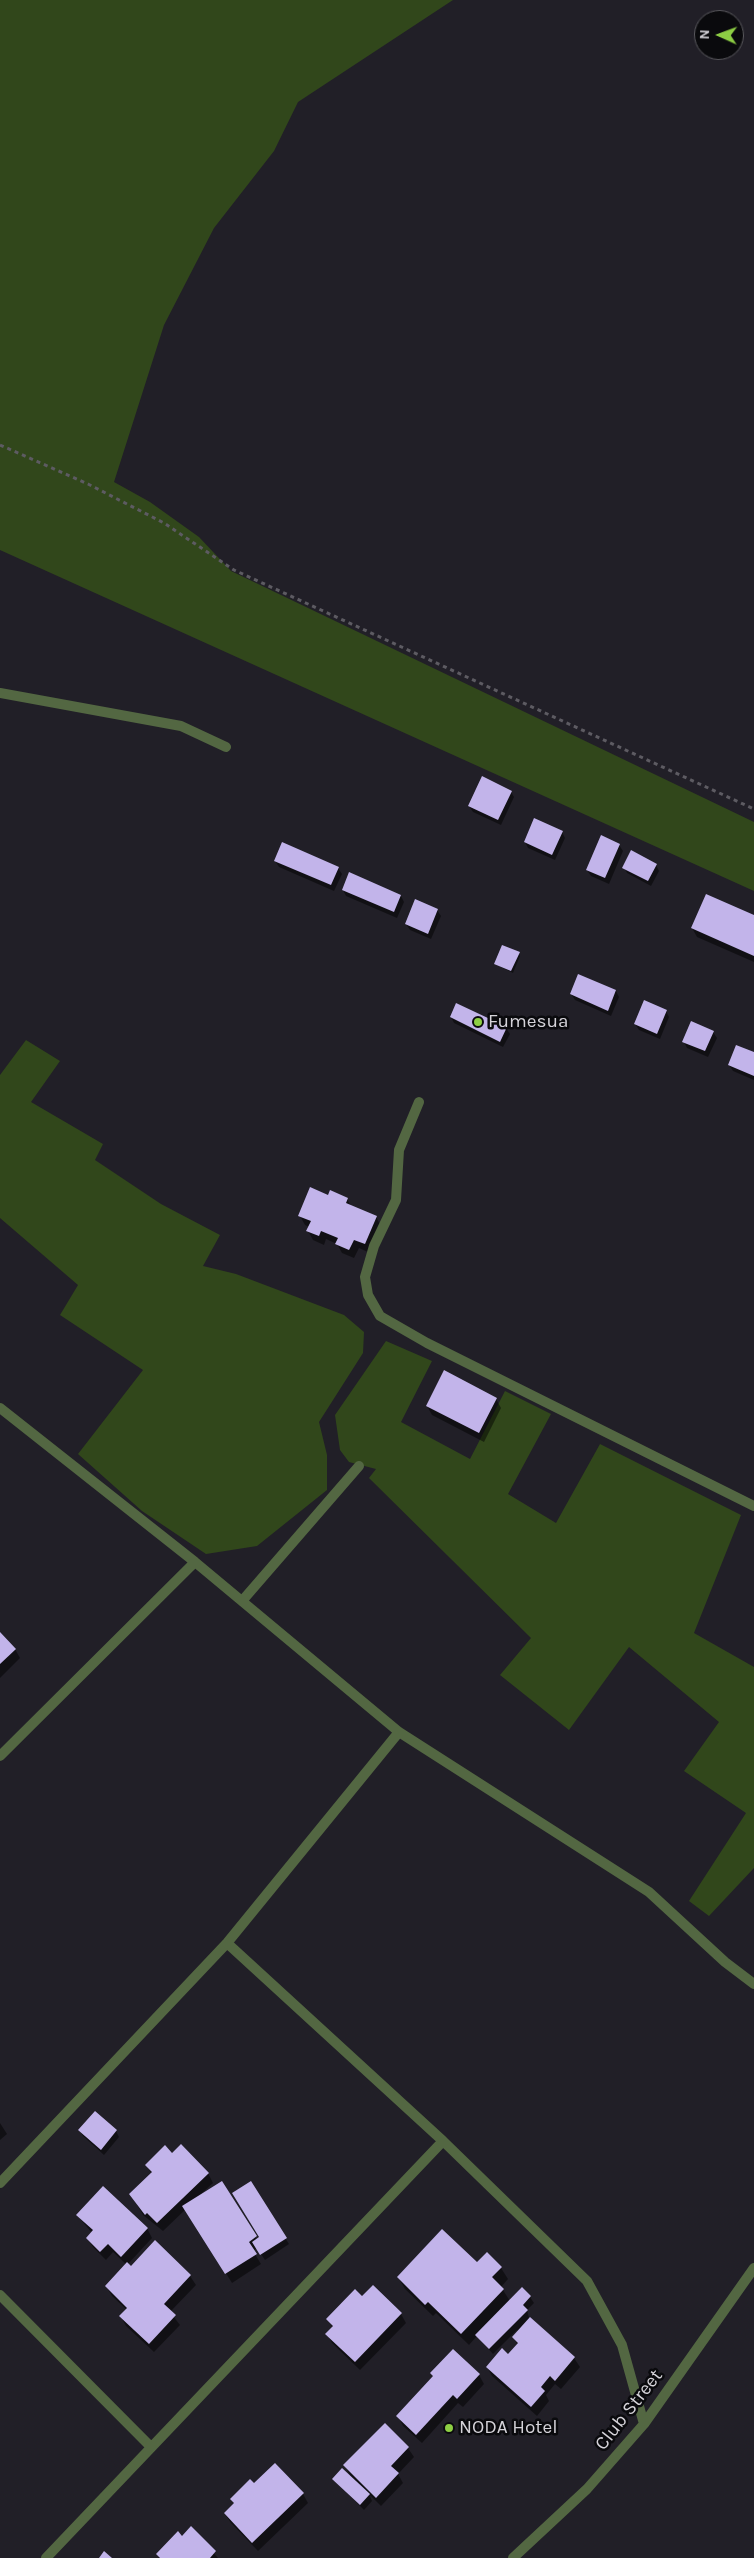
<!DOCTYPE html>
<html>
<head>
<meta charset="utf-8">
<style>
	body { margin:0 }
	#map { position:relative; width:754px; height:2558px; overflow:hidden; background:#211f27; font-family:Karla,sans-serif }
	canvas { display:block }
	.north { position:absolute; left:694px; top:10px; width:50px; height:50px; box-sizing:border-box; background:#0a0a0d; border:1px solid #5b5a5f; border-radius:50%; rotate:272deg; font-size:14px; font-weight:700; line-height:20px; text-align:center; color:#d5d3d9 }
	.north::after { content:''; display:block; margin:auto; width:18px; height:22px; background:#8dce44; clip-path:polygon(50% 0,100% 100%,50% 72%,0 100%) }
</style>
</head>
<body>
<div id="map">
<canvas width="754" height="2558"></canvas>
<div class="north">N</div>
</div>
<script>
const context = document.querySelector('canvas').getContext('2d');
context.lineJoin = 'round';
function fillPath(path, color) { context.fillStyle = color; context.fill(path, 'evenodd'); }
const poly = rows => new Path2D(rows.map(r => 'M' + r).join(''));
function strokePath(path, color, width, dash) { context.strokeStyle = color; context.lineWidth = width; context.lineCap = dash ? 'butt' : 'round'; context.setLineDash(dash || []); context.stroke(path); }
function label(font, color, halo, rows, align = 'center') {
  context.font = font + ' Karla,sans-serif'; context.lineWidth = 5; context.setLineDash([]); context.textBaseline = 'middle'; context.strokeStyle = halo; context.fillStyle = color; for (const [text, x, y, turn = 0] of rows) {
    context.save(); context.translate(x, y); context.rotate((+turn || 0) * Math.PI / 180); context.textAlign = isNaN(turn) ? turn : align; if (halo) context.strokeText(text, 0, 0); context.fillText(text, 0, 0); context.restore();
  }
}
fillPath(poly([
	[0,0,453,0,298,102,274,151,214,228,164,325,114,482,150,502,199,537,231,571,754,822,754,891,0,550],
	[26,1040,60,1061,31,1102,103,1144,95,1160,161,1204,220,1235,203,1266,236,1274,344,1315,364,1332,363,1353,319,1422,327,1455,327,1490,257,1546,206,1554,142,1511,78,1454,143,1370,60,1315,78,1285,0,1218,0,1075],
	[386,1341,432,1361,401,1422,470,1459,505,1391,551,1414,508,1494,556,1523,600,1444,741,1515,694,1633,754,1667,754,1868,709,1916,689,1901,746,1813,684,1771,719,1722,629,1647,569,1730,500,1675,531,1638,369,1478,376,1469,349,1462,340,1450,335,1415]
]), '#31471b');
fillPath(poly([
	[511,792,514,797,501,825,473,812,469,806],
	[562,832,565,838,555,860,528,848,525,842],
	[619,845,623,851,609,884,591,876,587,870],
	[275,861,338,868,342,874,334,891,279,867],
	[656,865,659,871,651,886,627,873,624,867],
	[343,890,401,896,404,902,397,918,346,896],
	[437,910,441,916,431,939,410,930,406,924],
	[754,917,754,962,697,937,692,928],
	[519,953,520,956,513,973,495,964],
	[579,975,616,991,619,997,611,1016,575,1000,571,994],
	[666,1011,669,1017,660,1039,639,1030,635,1024],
	[451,1017,506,1028,510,1034,503,1047,454,1023],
	[713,1032,717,1038,708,1057,687,1048,684,1042],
	[754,1054,754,1080,733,1071,729,1065],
	[328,1197,347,1199,351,1206,376,1217,381,1226,370,1253,359,1248,354,1258,342,1253,337,1244,326,1239,324,1245,313,1240,308,1231,309,1227,305,1225,300,1216],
	[496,1399,501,1408,484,1442,432,1415,427,1406],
	[0,1635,15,1649,20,1658,0,1678],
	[0,2123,7,2134,0,2140],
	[80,2131,116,2131,119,2137,104,2155,83,2136],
	[172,2154,208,2173,213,2183,201,2194,222,2183,257,2240,261,2237,250,2183,289,2244,265,2260,257,2248,253,2251,261,2264,232,2283,186,2209,163,2231,143,2215,131,2194,152,2174,146,2165],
	[77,2215,147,2228,152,2238,128,2264,131,2268,190,2276,196,2285,170,2312,180,2325,154,2352,126,2326,121,2317,127,2310,112,2296,106,2286,127,2265,113,2252,106,2260,93,2247,87,2238,92,2233],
	[477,2264,501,2268,508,2279,501,2287,510,2301,530,2297,534,2303,527,2310,529,2318,574,2358,580,2367,561,2389,555,2384,546,2395,549,2401,537,2416,492,2376,487,2367,508,2356,518,2345,513,2337,518,2332,517,2330,493,2354,477,2336,469,2345,436,2313,433,2316,405,2289,398,2277],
	[362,2298,401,2314,406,2323,360,2370,332,2343,327,2334,333,2328,328,2319],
	[479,2375,484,2384,463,2407,458,2403,422,2443,403,2426,398,2416],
	[385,2425,408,2448,414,2457,398,2474,403,2483,381,2506,369,2494,372,2501,364,2510,334,2479,352,2479,345,2466],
	[254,2485,303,2494,308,2503,258,2551,231,2523,225,2514],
	[191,2528,218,2558,159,2558,157,2554,182,2537]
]), '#0007');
fillPath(poly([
	[482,776,512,791,498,820,468,806],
	[534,818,563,831,552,855,524,842],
	[601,835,620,844,605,878,586,870],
	[282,842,339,867,331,885,274,861],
	[631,850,657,864,648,881,622,868],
	[349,872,401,895,394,912,342,890],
	[706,894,754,915,754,956,691,928],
	[415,899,438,909,428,934,405,924],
	[502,945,520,952,511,971,494,964],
	[578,974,616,990,608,1011,570,994],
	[644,1000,667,1010,657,1034,634,1024],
	[456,1003,507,1027,500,1042,450,1017],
	[691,1021,714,1031,705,1051,682,1042],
	[736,1045,754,1052,754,1076,728,1065],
	[310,1187,328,1195,330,1190,348,1198,346,1203,377,1216,365,1244,354,1240,349,1250,335,1244,338,1238,321,1231,319,1236,306,1231,311,1221,298,1216],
	[444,1370,497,1398,479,1433,426,1406],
	[0,1632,16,1649,0,1664],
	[95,2111,117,2130,101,2150,78,2130],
	[181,2144,209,2173,157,2223,147,2213,145,2215,129,2194,152,2172,145,2165,165,2145,172,2153],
	[222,2181,257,2236,249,2242,257,2254,225,2274,182,2206],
	[251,2181,287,2238,260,2255,252,2242,259,2237,232,2193],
	[103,2186,148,2228,121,2257,108,2244,100,2252,86,2238,93,2230,76,2215],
	[442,2229,477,2262,487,2252,502,2267,492,2277,504,2289,461,2334,428,2302,425,2305,397,2277],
	[155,2240,191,2275,164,2304,176,2315,149,2344,119,2316,127,2308,105,2286,127,2262,131,2266],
	[373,2285,402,2313,355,2362,325,2334,333,2326,326,2319,355,2289,362,2296],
	[522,2287,531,2296,523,2305,528,2310,489,2349,475,2335],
	[530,2317,575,2357,555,2381,550,2376,541,2387,545,2391,531,2407,486,2367,502,2348,508,2354,518,2343,512,2337],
	[453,2349,480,2374,457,2399,453,2395,416,2435,396,2416,433,2376,430,2373],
	[385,2423,409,2447,391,2466,399,2473,376,2498,343,2465],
	[275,2463,304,2493,252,2543,224,2513,234,2503,230,2499,250,2479,254,2483],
	[342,2468,370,2494,360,2505,332,2479],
	[191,2526,216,2551,210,2558,160,2558,156,2554,178,2531,182,2536],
	[104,2551,112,2558,99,2558]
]), '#c2b4ea');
strokePath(poly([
	[0,445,88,484,164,523,234,570,754,809]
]), '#5d5b62', 3, [4, 4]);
strokePath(poly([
	[0,693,181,726,226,747],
	[419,1102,399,1150,396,1200,374,1246,365,1277,368,1295,380,1316,427,1343,754,1506],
	[0,1408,195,1562,399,1732,649,1892,725,1962,754,1984],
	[242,1601,359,1466],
	[0,1756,195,1562],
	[227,1943,443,2141,587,2281,622,2345,644,2424],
	[0,2183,227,1943,399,1732],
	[0,2295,151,2447],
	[46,2558,443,2141],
	[513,2558,587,2489,644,2424,754,2268]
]), '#536742', 10);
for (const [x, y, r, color] of [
	[478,1022,5,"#8dce44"],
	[449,2428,5,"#8dce44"]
]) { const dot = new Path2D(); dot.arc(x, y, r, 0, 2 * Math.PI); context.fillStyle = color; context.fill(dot); strokePath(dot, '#0a0a0d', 2); }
label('19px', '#d5d3d9', '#0a0a0d', [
	["Fumesua",488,1022],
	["NODA Hotel",459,2428]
], 'left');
label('19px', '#d5d3d9', '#0a0a0d', [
	["Club Street",629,2410,-52]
]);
</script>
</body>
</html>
